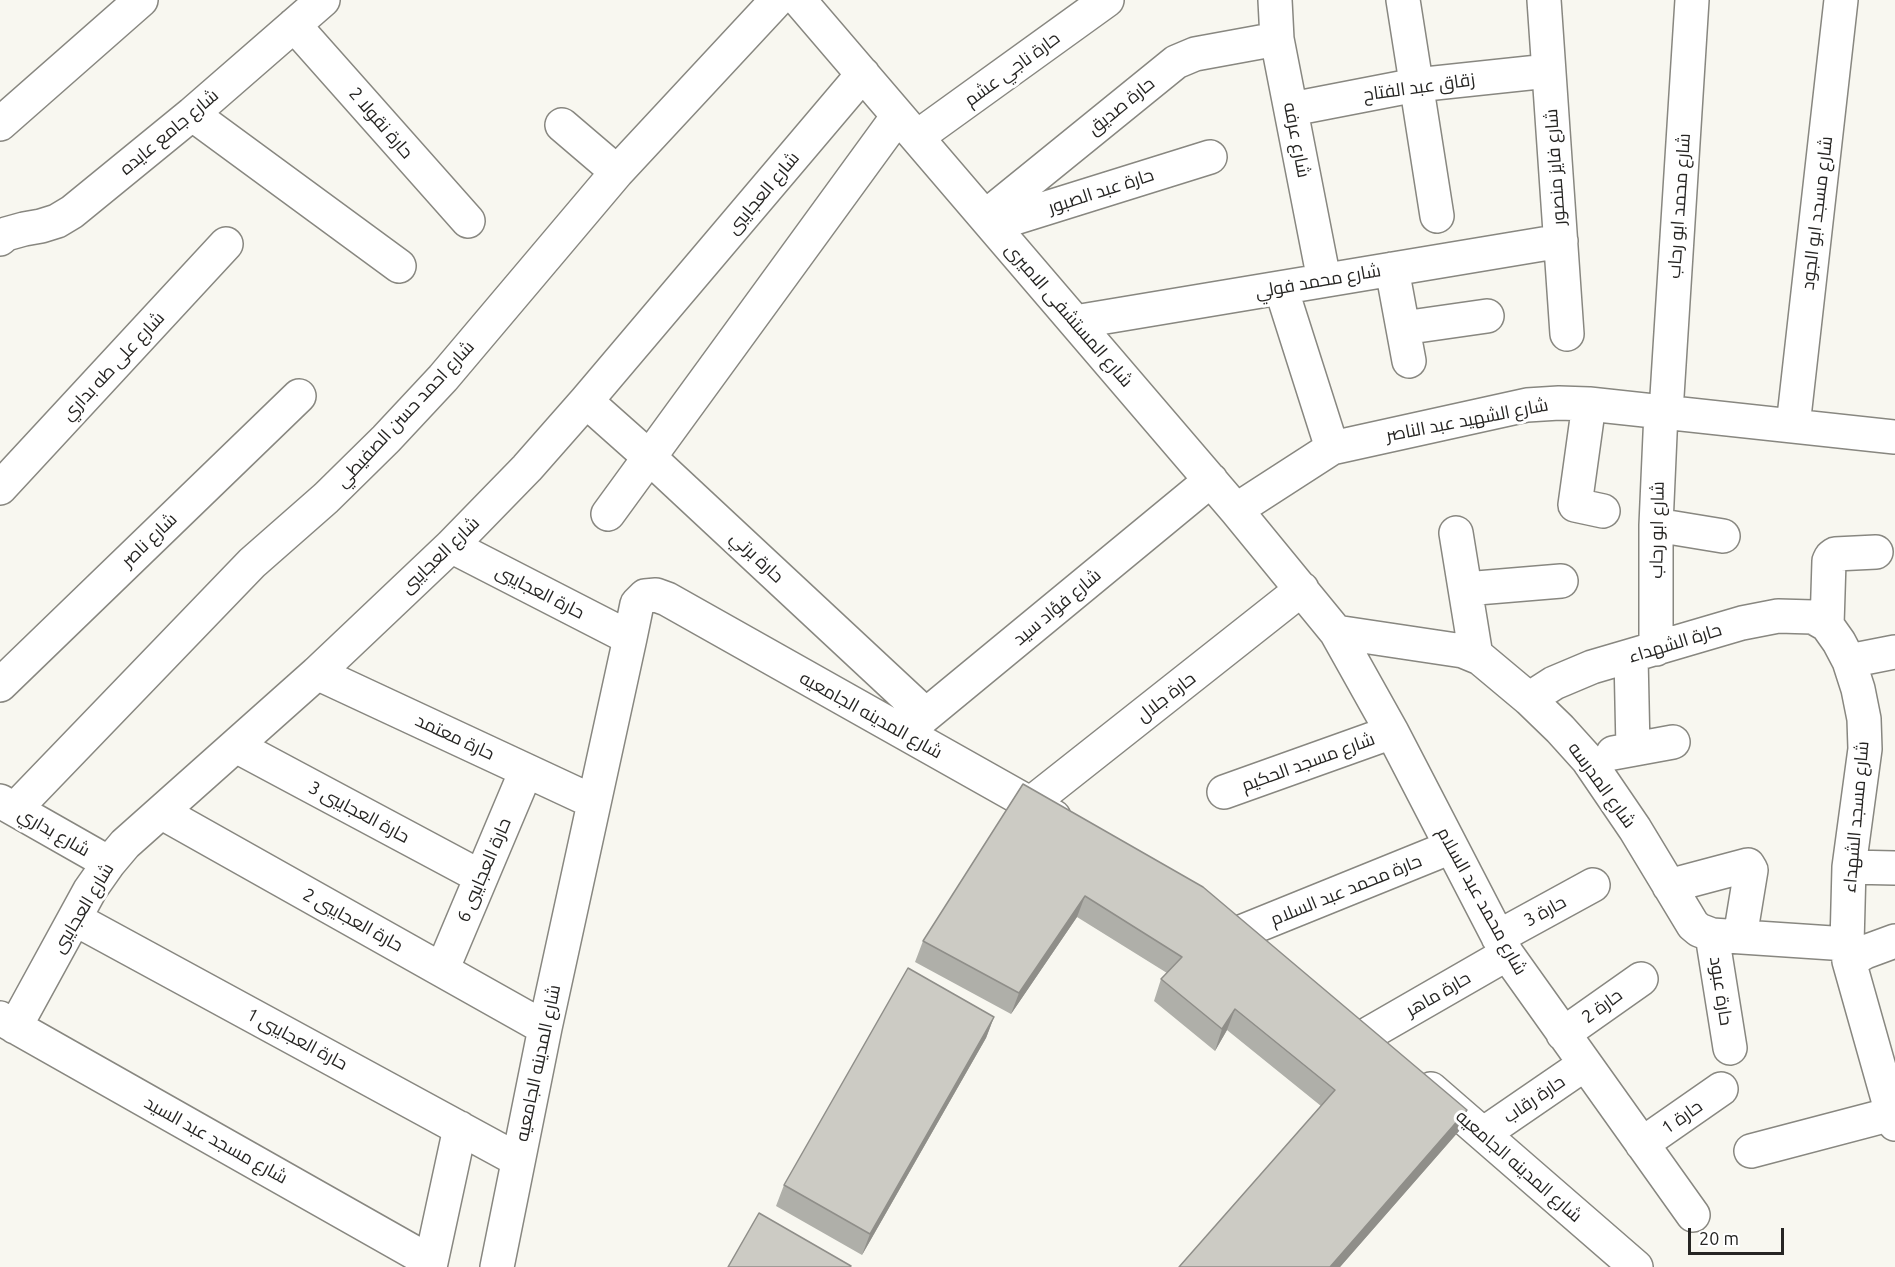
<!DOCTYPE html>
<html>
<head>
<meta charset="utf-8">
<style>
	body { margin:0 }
	#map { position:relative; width:1895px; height:1267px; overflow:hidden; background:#f8f7f0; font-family:Ubuntu,sans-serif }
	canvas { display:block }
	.scale { position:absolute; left:1688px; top:1228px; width:96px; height:27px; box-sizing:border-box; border:3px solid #262523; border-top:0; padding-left:8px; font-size:18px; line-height:21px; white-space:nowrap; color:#262523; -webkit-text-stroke:4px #fff; paint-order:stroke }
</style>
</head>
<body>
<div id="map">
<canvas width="1895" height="1267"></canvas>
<div class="scale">20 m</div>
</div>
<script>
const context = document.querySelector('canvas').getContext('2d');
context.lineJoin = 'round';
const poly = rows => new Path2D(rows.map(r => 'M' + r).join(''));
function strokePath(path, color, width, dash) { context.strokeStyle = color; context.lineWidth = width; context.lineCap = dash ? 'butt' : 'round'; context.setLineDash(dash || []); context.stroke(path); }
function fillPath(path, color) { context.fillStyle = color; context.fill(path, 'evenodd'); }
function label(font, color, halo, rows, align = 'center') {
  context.font = font + ' Ubuntu,Cairo,sans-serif'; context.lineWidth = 6; context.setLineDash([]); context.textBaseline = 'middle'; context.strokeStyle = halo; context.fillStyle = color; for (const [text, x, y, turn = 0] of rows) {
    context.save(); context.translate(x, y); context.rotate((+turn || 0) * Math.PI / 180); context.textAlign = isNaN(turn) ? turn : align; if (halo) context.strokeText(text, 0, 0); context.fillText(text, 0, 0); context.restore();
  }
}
const street = poly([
	[799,0,1236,510,1336,632,1392,732,1507,954,1693,1215],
	[1275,0,1277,39,1324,280],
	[1403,0,1437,216],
	[1544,0,1567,334],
	[294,25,468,221],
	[1292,109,1416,85,1548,71],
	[192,114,399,266],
	[0,124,141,0],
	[562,125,617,172],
	[917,137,1107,0],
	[985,217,1176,62,1195,54,1277,39],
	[992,225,1210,157],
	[0,239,6,234,24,229,41,226,57,221,72,212,192,114,323,0],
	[1392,269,1409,361],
	[1281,288,1332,448],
	[1075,322,1561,241],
	[1403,328,1487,316],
	[586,401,649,457,926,715],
	[1589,404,1575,505,1603,511],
	[1666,412,1692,0],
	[1793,426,1841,0],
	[0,488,226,244],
	[1236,510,1332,448,1527,405,1559,403,1589,404,1895,437],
	[608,514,898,116],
	[1656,525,1723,536],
	[1456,533,1476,656],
	[451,546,630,638],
	[1465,589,1561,581],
	[1827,625,1829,561,1831,557,1835,554,1876,552],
	[1336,632,1463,651,1480,658,1529,699,1560,729,1588,760,1635,829,1693,925,1699,930,1712,935,1847,944],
	[1656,649,1656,525,1661,412],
	[1631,656,1633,749],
	[1849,661,1895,652],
	[317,673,594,802],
	[0,685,299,396],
	[1529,699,1554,683,1592,667,1742,623,1778,616,1813,617,1827,625,1839,642,1849,661,1858,689,1864,719,1865,749,1849,867,1847,944,1849,961,1895,1124],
	[909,729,1211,480],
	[236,746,481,877],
	[1613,753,1673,742],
	[1224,792,1392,732],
	[0,801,109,863],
	[1030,804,1302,589],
	[15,809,252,563,326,498,386,439,443,378,617,172,777,0],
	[161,812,545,1028],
	[1849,867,1895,868],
	[1669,886,1748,865,1751,870,1740,937],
	[75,919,518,1160],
	[1241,932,1451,847],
	[1712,935,1730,1048],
	[1498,937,1593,885],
	[1849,961,1865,952,1895,941],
	[442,970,526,771],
	[0,1018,431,1262],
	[15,1027,90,890,109,863,125,844,317,673,451,546,527,468,586,401,863,74],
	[1368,1034,1507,954],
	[1563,1034,1641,979],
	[1431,1089,1636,1267],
	[1483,1134,1585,1064],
	[1642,1144,1721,1089],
	[1751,1151,1892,1114],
	[430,1267,460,1128],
	[497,1267,545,1028,630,638,637,604,645,596,656,595,667,599,1054,817]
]);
strokePath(street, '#888780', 36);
strokePath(street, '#fff', 33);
fillPath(poly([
	[1023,784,1467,1110,1459,1131,1340,1267,1179,1267,1321,1106,1227,1030,1215,1051,1154,1001,1161,979,1167,973,1077,917,1011,1014,915,962,923,941],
	[994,1017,986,1038,862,1255,776,1206,784,1185]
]), '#afafa9');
fillPath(poly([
	[1085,896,1077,917,1011,1014,1019,993],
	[1235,1009,1227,1030,1215,1051,1222,1029],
	[994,1017,986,1038,862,1255,870,1234],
	[1467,1110,1459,1131,1340,1267,1330,1267]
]), '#8f8e89');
const building = poly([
	[1023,784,1203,887,1467,1110,1330,1267,1179,1267,1335,1090,1235,1009,1222,1029,1161,979,1182,957,1085,896,1019,993,923,941,1023,784],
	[908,968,994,1017,870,1234,784,1185,908,968],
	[759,1213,851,1266,850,1267,728,1267,759,1213]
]);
fillPath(building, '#cccbc4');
strokePath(building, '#8f8e89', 1.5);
label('18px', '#262523', '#fff', [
	["حارة ناجي عشم",1012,69,-36],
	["زقاق عبد الفتاح",1419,87,-8],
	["حارة صديق",1121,106,-39],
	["حارة نقولا 2",381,123,49],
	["شارع جامع عايده",169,132,-40],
	["شارع عرفه",1297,140,79],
	["شارع فايز منصور",1555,167,-94],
	["حارة عبد الصبور",1101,191,-18],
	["شارع العجايبى",763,193,-50],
	["شارع محمد ابو رحاب",1679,206,-86],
	["شارع مسجد ابو الجود",1817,213,-83],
	["شارع محمد فولي",1318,281,-10],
	["شارع المستشفى الاميرى",1069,315,49],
	["شارع على طه بداري",113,366,-47],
	["شارع احمد حسن الصفيطي",405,414,-47],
	["شارع الشهيد عبد الناصر",1467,420,-11],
	["شارع ابو رحاب",1657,530,-89],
	["شارع ناصر",149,540,-44],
	["شارع العجايبى",440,555,-44],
	["حارة برتي",757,557,43],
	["حارة العجايبى",540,592,27],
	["شارع فؤاد سيد",1057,607,-40],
	["حارة الشهداء",1675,643,-17],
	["حارة جلال",1166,697,-38],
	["شارع المدينه الجامعيه",871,715,29],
	["حارة معتمد",455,737,25],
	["شارع مسجد الحكيم",1308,762,-20],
	["شارع المدرسه",1602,785,54],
	["حارة العجايبى 3",359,812,28],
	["شارع مسجد الشهداء",1856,817,-85],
	["شارع بداري",54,832,30],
	["حارة العجايبى 6",484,870,-67],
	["حارة محمد عبد السلام",1346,890,-22],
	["شارع محمد عبد السلام",1482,901,61],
	["شارع العجايبى",83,908,-59],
	["حارة 3",1545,911,-29],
	["حارة العجايبى 2",353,920,29],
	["حارة عبود",1721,991,81],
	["حارة ماهر",1438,994,-30],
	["حارة 2",1602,1006,-36],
	["حارة العجايبى 1",297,1039,28],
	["شارع المدينه الجامعيه",538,1063,-78],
	["حارة رقاب",1534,1099,-34],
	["حارة 1",1682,1117,-35],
	["شارع مسجد عبد السيد",216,1140,29],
	["شارع المدينه الجامعيه",1519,1166,41]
]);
</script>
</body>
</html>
